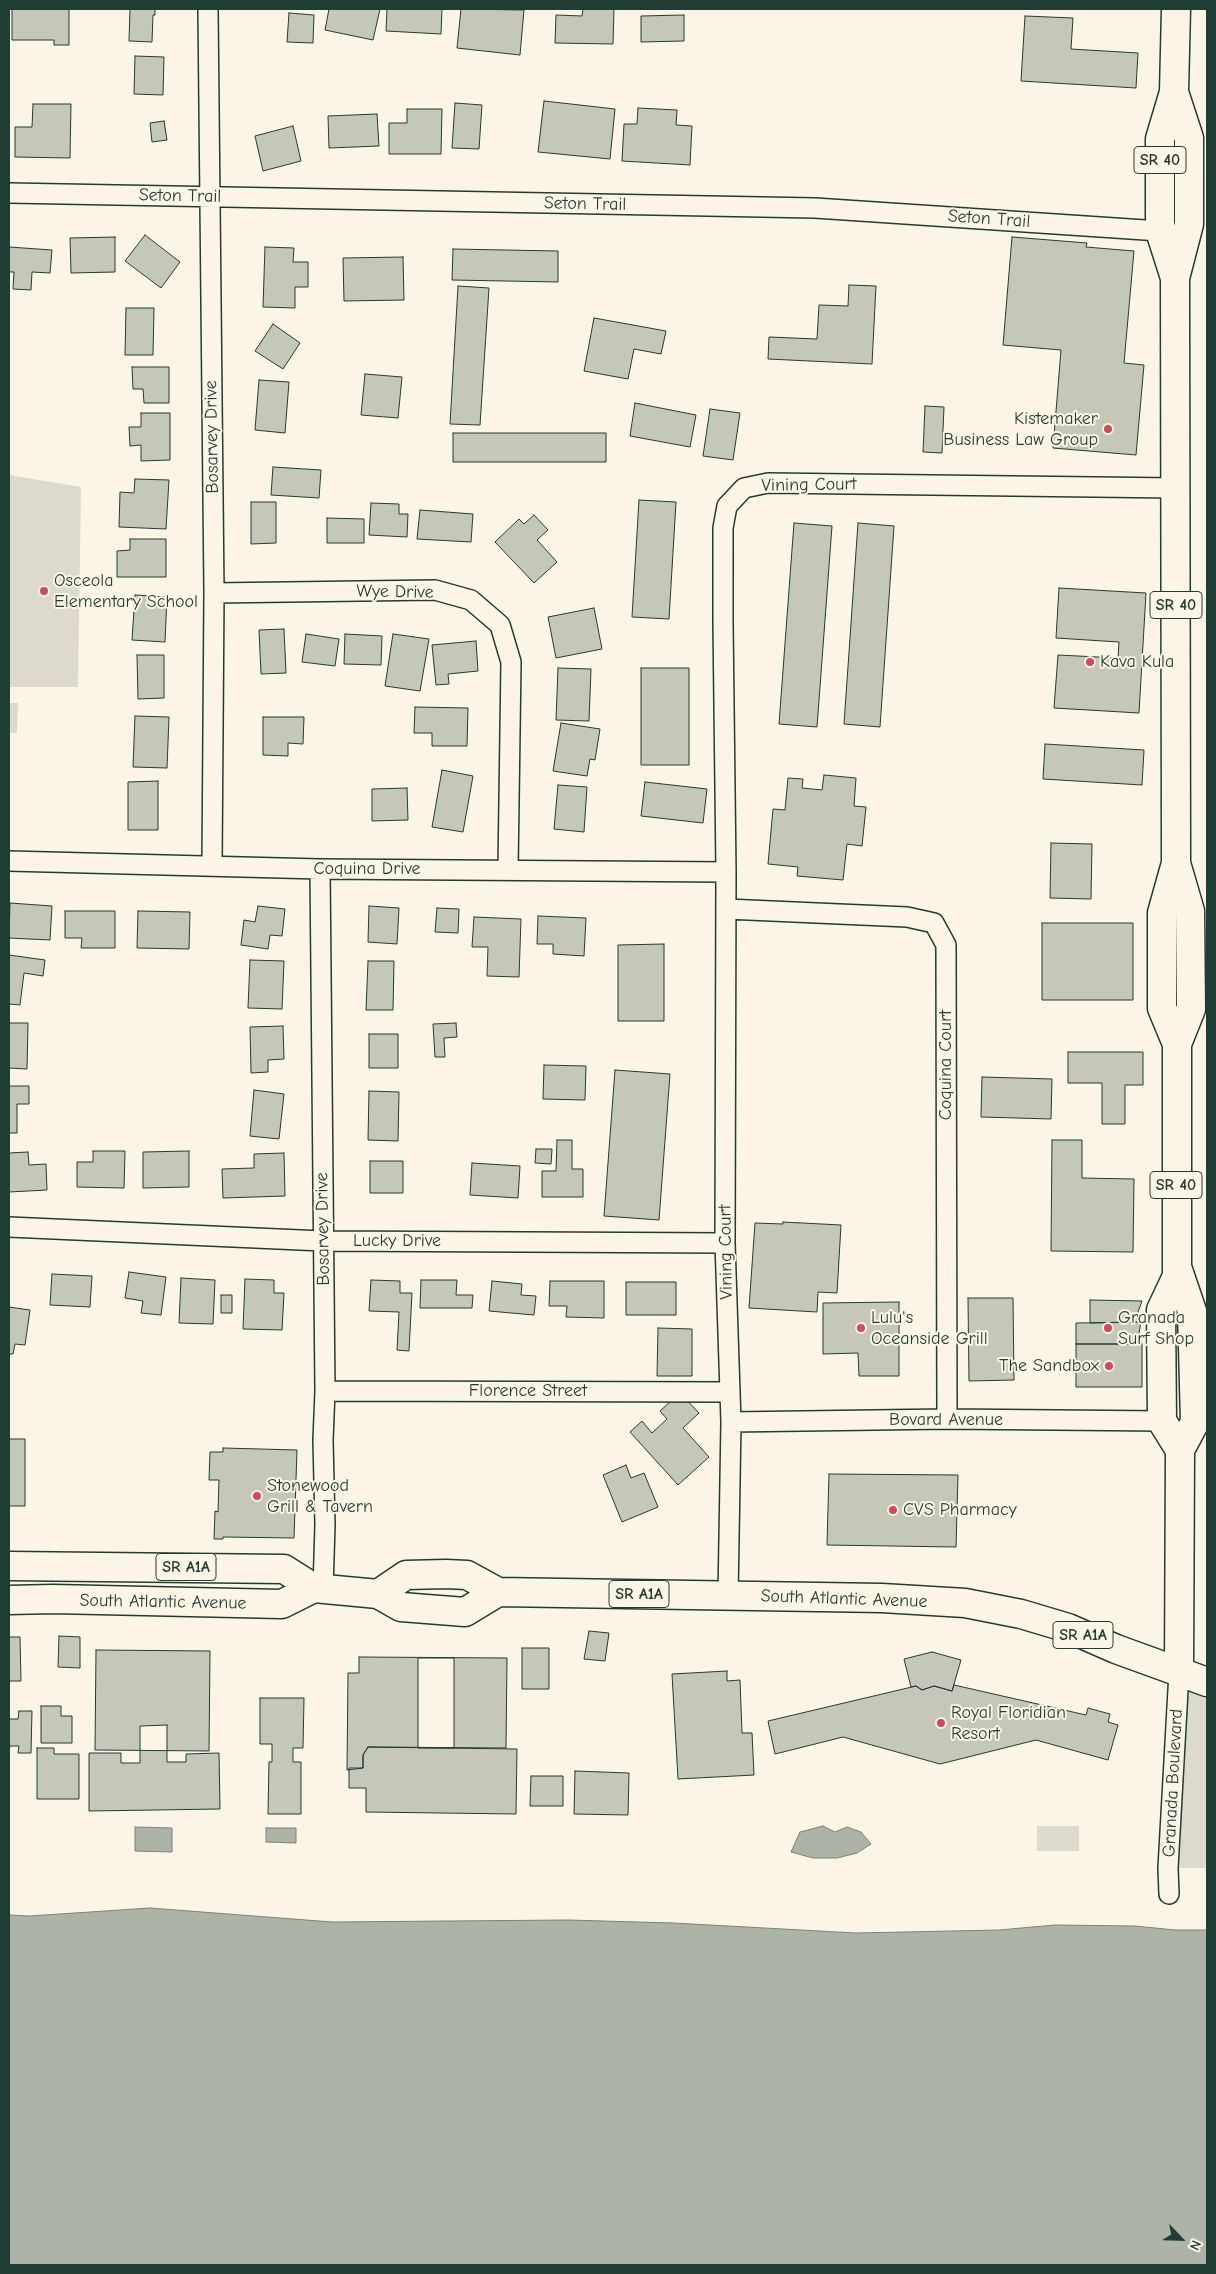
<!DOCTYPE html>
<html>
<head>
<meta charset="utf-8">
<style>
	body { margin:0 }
	#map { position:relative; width:1216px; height:2274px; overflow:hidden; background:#fcf5e5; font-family:"Comic Neue",sans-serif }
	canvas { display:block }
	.frame { position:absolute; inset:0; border:10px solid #1f3d34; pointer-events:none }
	.north { position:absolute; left:1156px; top:2214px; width:50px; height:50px; -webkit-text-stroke:4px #fcf5e5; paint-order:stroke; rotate:114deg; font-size:14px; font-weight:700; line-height:20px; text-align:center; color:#1f3d34 }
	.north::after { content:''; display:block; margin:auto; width:18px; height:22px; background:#1f3d34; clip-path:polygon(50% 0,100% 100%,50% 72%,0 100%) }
</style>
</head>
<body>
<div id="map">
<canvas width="1216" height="2274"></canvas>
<div class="frame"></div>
<div class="north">N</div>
</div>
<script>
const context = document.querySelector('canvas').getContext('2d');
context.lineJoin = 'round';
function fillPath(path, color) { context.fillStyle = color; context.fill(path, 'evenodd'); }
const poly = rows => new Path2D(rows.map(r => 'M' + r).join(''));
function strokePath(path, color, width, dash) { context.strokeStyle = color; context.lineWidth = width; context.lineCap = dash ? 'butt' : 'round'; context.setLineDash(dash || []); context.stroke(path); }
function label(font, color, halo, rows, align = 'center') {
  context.font = font + ' "Comic Neue",sans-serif'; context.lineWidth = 4; context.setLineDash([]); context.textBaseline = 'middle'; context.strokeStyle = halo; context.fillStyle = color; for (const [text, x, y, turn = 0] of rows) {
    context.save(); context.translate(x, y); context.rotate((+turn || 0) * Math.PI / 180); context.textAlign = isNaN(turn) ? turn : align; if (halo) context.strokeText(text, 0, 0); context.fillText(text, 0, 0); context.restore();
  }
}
fillPath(poly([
	[9,475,81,487,78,687,9,687],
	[9,703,18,703,17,733,9,733],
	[1179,1672,1207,1682,1207,1868,1168,1868],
	[1037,1826,1079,1826,1079,1851,1037,1851]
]), '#dcdacc');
const water = poly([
	[823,1826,835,1832,847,1827,861,1832,871,1844,857,1853,837,1858,813,1858,791,1852,800,1832,823,1826],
	[135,1827,172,1828,172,1852,135,1851,135,1827],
	[266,1828,296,1828,296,1843,266,1842,266,1828],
	[150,1908,332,1922,568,1920,673,1923,856,1933,999,1930,1055,1925,1135,1926,1175,1930,1207,1930,1207,2265,9,2265,9,1915,30,1916,150,1908]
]);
fillPath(water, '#aeb3a7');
strokePath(water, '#758479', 1);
const building = poly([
	[12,9,69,9,69,45,54,45,54,40,12,40,12,9],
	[130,9,155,9,155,15,153,15,152,42,129,41,130,9],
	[329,9,380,9,373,40,325,30,329,9],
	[387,9,442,9,441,34,386,31,387,9],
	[461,9,524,10,520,55,457,48,461,9],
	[583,9,614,9,613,44,555,43,556,15,582,16,583,9],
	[289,13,314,15,313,43,287,42,289,13],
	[684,15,684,41,641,42,641,16,684,15],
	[1025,16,1073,18,1071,49,1138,53,1136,88,1021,81,1025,16],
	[135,56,164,57,163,95,134,94,135,56],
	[544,101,615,109,610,159,538,152,544,101],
	[455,103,482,105,479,149,452,148,455,103],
	[33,104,71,104,70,158,15,157,15,127,32,127,33,104],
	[638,108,677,110,676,125,692,126,690,165,622,161,624,124,637,124,638,108],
	[407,109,442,109,441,154,389,154,389,123,407,123,407,109],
	[377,114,379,146,329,148,328,116,377,114],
	[164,121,167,140,152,142,150,123,164,121],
	[293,126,301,161,263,171,255,136,293,126],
	[145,235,180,262,161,288,125,261,145,235],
	[115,237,115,272,71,273,70,238,115,237],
	[1012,237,1087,243,1086,247,1134,251,1124,363,1144,365,1136,455,1053,448,1061,350,1003,345,1012,237],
	[9,247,52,250,50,273,32,272,31,290,13,289,14,272,9,272,9,247],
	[265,247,294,248,293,262,308,262,308,287,295,287,295,308,263,307,265,247],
	[453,249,558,251,558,282,452,280,453,249],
	[403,257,404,300,344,301,343,258,403,257],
	[849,285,876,286,872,364,768,359,769,337,817,339,819,305,848,306,849,285],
	[458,286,489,288,480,425,450,424,458,286],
	[126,308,154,308,153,355,125,355,126,308],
	[594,318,666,331,661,354,634,349,628,379,584,371,594,318],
	[273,324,300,343,283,369,255,351,273,324],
	[132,367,169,367,169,403,144,403,143,389,133,389,132,367],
	[365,374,402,377,398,418,361,415,365,374],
	[259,380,289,382,285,433,255,430,259,380],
	[635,403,696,415,690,447,630,436,635,403],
	[925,406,944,407,942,453,923,452,925,406],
	[710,409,740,413,733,460,703,456,710,409],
	[141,413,170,413,170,460,141,461,141,445,130,446,129,427,141,427,141,413],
	[453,433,606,433,606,462,453,462,453,433],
	[273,467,321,470,319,498,271,495,273,467],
	[135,479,169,480,166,529,119,527,120,492,134,493,135,479],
	[639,500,676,502,669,619,632,617,639,500],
	[251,502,276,502,276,543,251,544,251,502],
	[371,503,399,504,399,514,408,514,407,537,369,535,371,503],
	[420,510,473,514,471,542,417,539,420,510],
	[534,515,548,530,537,540,557,562,534,583,495,542,519,519,524,524,534,515],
	[327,518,364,519,364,543,327,543,327,518],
	[794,523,832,526,817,727,779,724,794,523],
	[858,523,894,526,880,727,844,724,858,523],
	[130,539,166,539,166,577,117,577,117,551,130,550,130,539],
	[1059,588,1146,593,1139,713,1054,708,1058,655,1118,658,1119,642,1056,638,1059,588],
	[135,595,167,597,165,642,132,640,135,595],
	[594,608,602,649,556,658,548,617,594,608],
	[284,629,286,673,261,674,259,630,284,629],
	[306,634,339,639,335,666,302,662,306,634],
	[345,634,382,636,381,665,344,664,345,634],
	[393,634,429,639,420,691,385,686,393,634],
	[476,641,478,671,448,674,449,684,436,685,432,645,476,641],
	[137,655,164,655,164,698,138,699,137,655],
	[558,668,591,669,589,721,556,720,558,668],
	[641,668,689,668,689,765,641,765,641,668],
	[415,707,468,708,467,746,432,746,432,733,414,733,415,707],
	[135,716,169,717,167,768,133,767,135,716],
	[263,717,304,717,303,744,288,743,288,756,263,755,263,717],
	[561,723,600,729,595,760,590,759,587,776,553,771,561,723],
	[1045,744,1144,750,1142,785,1043,779,1045,744],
	[442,770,473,776,463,832,432,827,442,770],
	[824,775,856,778,854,806,866,807,862,846,847,844,843,880,797,876,798,867,768,864,773,809,785,810,788,778,803,779,802,788,822,790,824,775],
	[158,781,158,830,128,830,128,782,158,781],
	[645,782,707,789,703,823,641,816,645,782],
	[558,785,587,787,584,832,554,829,558,785],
	[407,788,408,820,372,821,372,789,407,788],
	[1051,843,1092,844,1091,899,1050,898,1051,843],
	[10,903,52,906,50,940,9,938,10,903],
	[258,906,285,909,282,936,270,935,268,949,241,945,244,920,255,922,258,906],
	[369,906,399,908,397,944,368,942,369,906],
	[437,908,459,909,458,933,435,932,437,908],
	[65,911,115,911,115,948,81,948,82,938,65,938,65,911],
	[138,911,190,912,189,949,137,948,138,911],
	[538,916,586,918,584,956,553,954,553,944,537,944,538,916],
	[474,917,521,919,519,977,487,976,488,947,472,947,474,917],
	[1042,923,1133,923,1133,1000,1042,1000,1042,923],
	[664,944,664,1021,618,1021,618,945,664,944],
	[9,955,45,960,43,976,24,973,20,1005,9,1004,9,955],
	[250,960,284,961,282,1009,248,1008,250,960],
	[368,961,394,961,393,1010,366,1010,368,961],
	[9,1023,28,1023,27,1069,9,1068,9,1023],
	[456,1023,457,1037,444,1038,445,1057,435,1057,433,1024,456,1023],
	[283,1026,284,1059,268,1060,268,1072,251,1073,250,1027,283,1026],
	[369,1034,398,1034,398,1068,369,1068,369,1034],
	[1068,1052,1143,1052,1143,1085,1125,1085,1125,1124,1102,1124,1102,1083,1068,1083,1068,1052],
	[544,1065,586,1066,585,1100,543,1099,544,1065],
	[615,1070,670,1074,659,1220,604,1216,615,1070],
	[982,1077,1052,1079,1051,1119,981,1117,982,1077],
	[9,1086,29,1086,29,1104,17,1104,17,1133,9,1133,9,1086],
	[254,1090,284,1094,279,1139,250,1136,254,1090],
	[369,1091,399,1092,398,1141,368,1140,369,1091],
	[557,1140,572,1140,572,1169,583,1169,583,1197,542,1197,542,1171,556,1171,557,1140],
	[1052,1140,1082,1140,1082,1178,1134,1179,1133,1252,1051,1251,1052,1140],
	[536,1149,552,1149,551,1164,535,1163,536,1149],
	[93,1151,125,1151,124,1188,77,1187,77,1162,93,1162,93,1151],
	[189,1151,189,1187,143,1188,143,1152,189,1151],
	[28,1152,29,1165,46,1164,47,1190,9,1192,9,1153,28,1152],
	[284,1153,285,1196,223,1198,222,1169,254,1168,254,1154,284,1153],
	[370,1161,403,1161,403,1193,370,1193,370,1161],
	[472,1163,520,1166,518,1198,470,1195,472,1163],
	[783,1222,841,1225,837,1293,818,1292,817,1312,749,1308,755,1223,783,1224,783,1222],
	[129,1272,166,1277,161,1315,141,1313,143,1301,125,1298,129,1272],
	[52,1274,92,1276,90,1307,50,1305,52,1274],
	[181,1278,215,1280,213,1324,179,1323,181,1278],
	[245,1279,274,1280,274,1293,284,1293,282,1330,243,1329,245,1279],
	[371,1280,400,1281,400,1293,412,1293,409,1351,397,1350,399,1312,369,1311,371,1280],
	[421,1280,457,1280,456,1295,473,1295,472,1308,420,1308,421,1280],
	[492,1281,522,1284,521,1295,536,1296,534,1315,489,1311,492,1281],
	[550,1281,604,1281,604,1318,566,1317,567,1306,549,1306,550,1281],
	[626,1282,676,1282,676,1315,626,1315,626,1282],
	[221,1295,232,1295,232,1313,221,1313,221,1295],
	[968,1298,1013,1298,1014,1380,969,1381,968,1298],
	[1090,1300,1142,1301,1138,1312,1141,1322,1090,1323,1090,1300],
	[899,1302,899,1376,859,1376,858,1353,823,1354,823,1303,899,1302],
	[9,1307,30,1310,25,1345,15,1344,13,1354,9,1354,9,1307],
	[1141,1322,1139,1333,1142,1344,1076,1344,1076,1323,1141,1322],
	[658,1328,692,1329,692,1376,657,1376,658,1328],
	[1076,1344,1142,1344,1142,1387,1076,1387,1076,1344],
	[680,1393,699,1413,683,1428,709,1457,678,1485,630,1432,642,1421,652,1433,667,1419,660,1411,680,1393],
	[9,1439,25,1439,25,1506,9,1506,9,1439],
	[223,1448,297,1450,294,1538,223,1537,223,1539,214,1539,215,1511,218,1512,219,1480,209,1480,210,1452,223,1452,223,1448],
	[626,1465,631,1478,644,1473,658,1507,622,1522,603,1475,626,1465],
	[829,1474,958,1475,956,1547,827,1545,829,1474],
	[589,1631,609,1633,605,1661,584,1659,589,1631],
	[59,1636,80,1637,80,1668,58,1667,59,1636],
	[9,1637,20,1637,21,1681,9,1681,9,1637],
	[522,1648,549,1648,549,1689,522,1689,522,1648],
	[96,1650,210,1651,209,1751,95,1750,96,1650],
	[932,1652,961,1660,952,1691,934,1686,922,1690,916,1686,911,1687,904,1659,932,1652],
	[359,1657,507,1658,506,1748,368,1747,363,1755,363,1768,347,1770,348,1673,359,1673,359,1657],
	[418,1658,454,1658,454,1748,418,1748,418,1658],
	[727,1671,727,1681,740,1680,742,1733,752,1733,754,1775,678,1779,672,1674,727,1671],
	[954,1685,1086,1715,1088,1708,1110,1714,1108,1722,1118,1725,1108,1760,1036,1740,940,1764,843,1737,775,1754,768,1721,916,1686,922,1690,934,1686,952,1691,954,1685],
	[260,1698,304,1698,303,1748,293,1748,293,1762,301,1762,301,1814,268,1814,269,1762,272,1762,272,1744,260,1744,260,1698],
	[41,1706,61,1706,61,1716,72,1716,72,1743,41,1743,41,1706],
	[19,1711,32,1711,31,1753,18,1753,19,1746,10,1746,9,1751,9,1719,18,1719,19,1711],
	[167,1725,167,1762,186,1762,186,1754,219,1753,220,1809,89,1811,89,1753,121,1753,121,1763,140,1763,140,1726,167,1725],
	[368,1747,517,1749,516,1814,366,1812,366,1788,349,1788,349,1768,363,1768,363,1755,368,1747],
	[37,1748,54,1748,54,1754,79,1754,79,1799,37,1799,37,1748],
	[575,1771,629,1773,628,1815,574,1814,575,1771],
	[531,1776,563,1776,563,1806,530,1806,531,1776]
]);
fillPath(building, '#c5c7b9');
strokePath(building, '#1f3d34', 1);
const street = poly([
	[208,9,214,593,212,865],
	[9,193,815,208,1160,231],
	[214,593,435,590,471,600,500,625,511,662,508,869],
	[9,861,320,869,726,872],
	[320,869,325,1391,323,1440,325,1525,323,1589],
	[726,909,907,917,934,923,946,945,947,1419],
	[9,1227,323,1241,725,1243],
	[325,1391,730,1392],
	[731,1422,947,1419,1162,1421],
	[728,1596,731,1422,725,1243,726,872,723,622,723,528,727,506,744,488,768,483,1176,488],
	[1169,1894,1168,1868,1179,1672]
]);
const primary = poly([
	[1174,92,1189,138,1189,224,1175,278,1176,863,1162,913,1162,1008,1177,1044],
	[1175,278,1160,231,1160,139,1174,92,1176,9],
	[1176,863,1190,911,1191,1009,1177,1044,1177,1276,1161,1310,1162,1421,1180,1450],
	[1177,1267,1192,1311,1195,1422,1180,1450,1179,1672],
	[9,1566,284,1569,314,1588,378,1594,401,1607,465,1612,498,1592],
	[378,1594,406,1575,446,1574,467,1575,498,1592,882,1598,965,1603,1021,1614,1068,1628,1116,1649,1207,1682],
	[9,1600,53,1599,282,1604,314,1588]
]);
strokePath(street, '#1f3d34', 22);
strokePath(primary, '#1f3d34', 31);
strokePath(street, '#fcf5e5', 19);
strokePath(primary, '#fcf5e5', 28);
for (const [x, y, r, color] of [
	[1108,429,5,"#d1495b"],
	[44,591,5,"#d1495b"],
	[1090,662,5,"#d1495b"],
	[861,1328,5,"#d1495b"],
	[1108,1328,5,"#d1495b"],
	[1109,1366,5,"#d1495b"],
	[257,1496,5,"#d1495b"],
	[893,1510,5,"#d1495b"],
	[941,1723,5,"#d1495b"]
]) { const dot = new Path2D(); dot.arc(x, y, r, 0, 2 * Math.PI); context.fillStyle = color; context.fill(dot); strokePath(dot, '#fcf5e5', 2); }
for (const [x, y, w] of [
	[1160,160,52],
	[1176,605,52],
	[1176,1185,52],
	[186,1567,60],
	[639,1594,60],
	[1083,1635,60]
]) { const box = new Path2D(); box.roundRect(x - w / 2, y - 13.5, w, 27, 4); context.fillStyle = '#fcf5e5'; context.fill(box); strokePath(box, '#1f3d34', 1); }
label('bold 16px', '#1f3d34', null, [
	["SR 40",1160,160],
	["SR 40",1176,605],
	["SR 40",1176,1185],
	["SR A1A",186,1567],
	["SR A1A",639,1594],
	["SR A1A",1083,1635]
]);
label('18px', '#1f3d34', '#fcf5e5', [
	["Seton Trail",180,196,1],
	["Seton Trail",585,204,1],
	["Seton Trail",989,219,4],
	["Bosarvey Drive",212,437,-91],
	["Vining Court",809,485,-1],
	["Wye Drive",395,592,1],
	["Coquina Drive",367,869],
	["Coquina Court",946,1065,-90],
	["Bosarvey Drive",323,1229,-91],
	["Lucky Drive",397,1241],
	["Vining Court",726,1252,-91],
	["Florence Street",528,1391],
	["Bovard Avenue",946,1420],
	["South Atlantic Avenue",844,1599,2],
	["South Atlantic Avenue",163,1602,1],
	["Granada Boulevard",1173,1783,-87]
]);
label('18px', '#1f3d34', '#fcf5e5', [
	["Kistemaker",1098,419,"right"],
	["Business Law Group",1098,440,"right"],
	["Osceola",54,581],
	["Elementary School",54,602],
	["Kava Kula",1100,662],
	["Lulu's",871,1318],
	["Oceanside Grill",871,1339],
	["Granada",1118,1318],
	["Surf Shop",1118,1339],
	["The Sandbox",1099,1366,"right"],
	["Stonewood",267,1486],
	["Grill & Tavern",267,1507],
	["CVS Pharmacy",903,1510],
	["Royal Floridian",951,1713],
	["Resort",951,1734]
], 'left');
</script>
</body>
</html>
